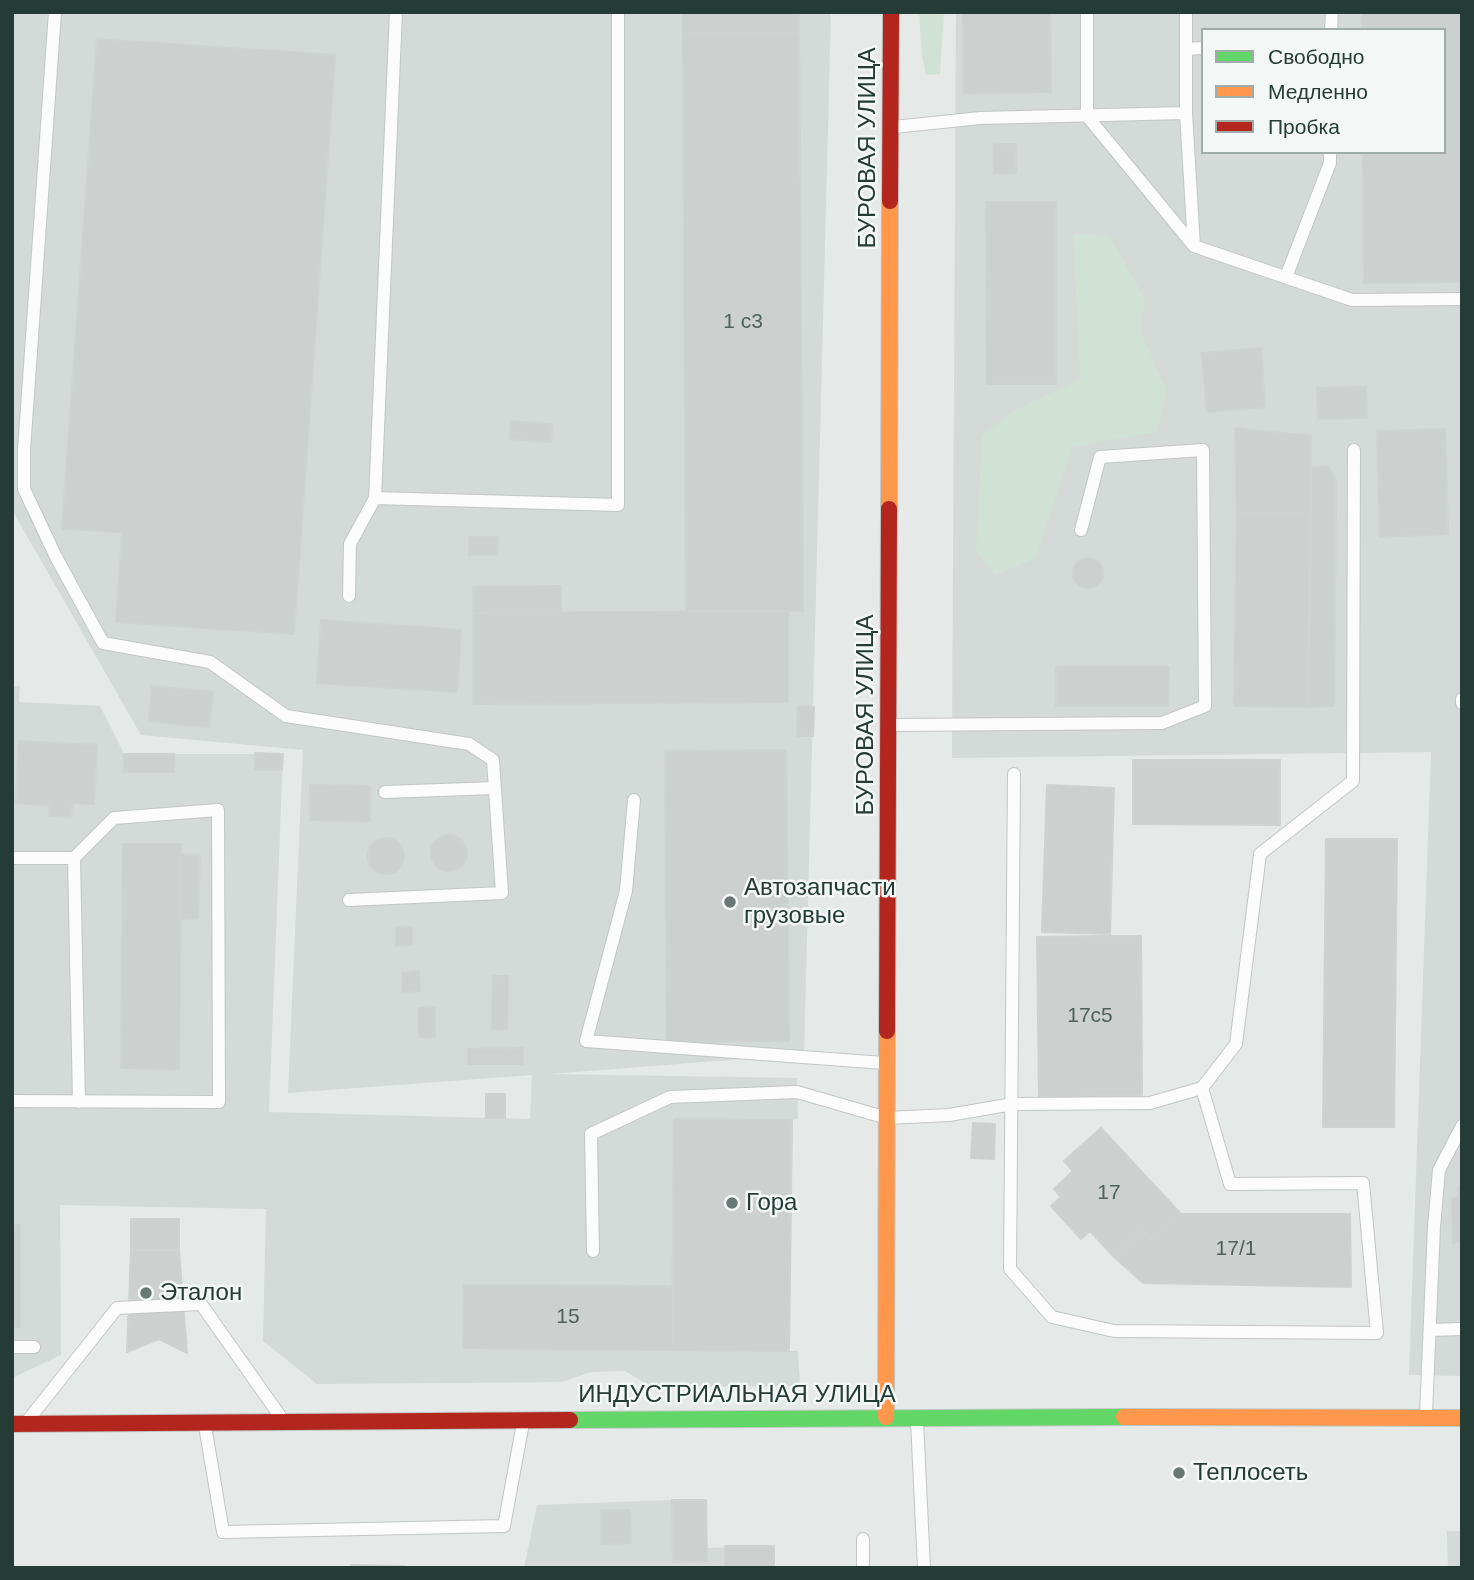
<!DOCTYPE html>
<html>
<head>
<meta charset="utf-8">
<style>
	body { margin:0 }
	#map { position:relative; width:1474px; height:1580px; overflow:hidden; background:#e5e9e7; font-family:Arial,sans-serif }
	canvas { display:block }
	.frame { position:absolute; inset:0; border:14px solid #243b36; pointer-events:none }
	.legend { position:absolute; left:1201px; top:28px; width:245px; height:126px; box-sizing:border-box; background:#f3f8f6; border:2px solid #a0aca9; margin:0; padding:9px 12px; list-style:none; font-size:21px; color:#243b36 }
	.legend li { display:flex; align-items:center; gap:14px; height:35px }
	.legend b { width:35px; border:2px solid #a0aca9 }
</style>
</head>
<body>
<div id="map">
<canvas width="1474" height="1580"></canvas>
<div class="frame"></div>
<ul class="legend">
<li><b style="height:9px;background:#63d668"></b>Свободно</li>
<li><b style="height:9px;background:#ff974d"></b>Медленно</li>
<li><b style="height:9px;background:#b3261e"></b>Пробка</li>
</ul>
</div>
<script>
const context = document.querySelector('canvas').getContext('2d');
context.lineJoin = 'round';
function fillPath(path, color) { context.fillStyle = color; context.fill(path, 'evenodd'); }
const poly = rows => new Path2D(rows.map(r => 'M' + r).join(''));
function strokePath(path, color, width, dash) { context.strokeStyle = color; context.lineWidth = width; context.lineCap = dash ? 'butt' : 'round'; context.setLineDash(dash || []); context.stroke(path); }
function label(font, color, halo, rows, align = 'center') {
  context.font = font + ' Arial,sans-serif'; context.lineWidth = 5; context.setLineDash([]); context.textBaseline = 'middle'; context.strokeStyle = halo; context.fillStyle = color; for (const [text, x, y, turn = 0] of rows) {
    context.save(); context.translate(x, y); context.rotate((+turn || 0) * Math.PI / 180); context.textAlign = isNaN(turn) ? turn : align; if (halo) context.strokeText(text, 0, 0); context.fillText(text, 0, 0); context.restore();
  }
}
fillPath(poly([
	[12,12,831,12,804,1054,551,1074,797,1078,798,1119,792,1120,789,1351,798,1351,800,1386,652,1387,625,1371,591,1372,562,1382,317,1384,263,1341,266,1209,60,1205,61,1355,12,1378,12,686,20,686,19,702,100,706,124,754,283,754,269,1112,530,1119,532,1075,288,1093,303,750,141,735,12,510],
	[956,12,1462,12,1462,1376,1409,1375,1431,752,952,758],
	[1203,30,1444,30,1444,152,1203,152],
	[672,1500,706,1500,707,1548,774,1546,774,1568,524,1568,537,1505],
	[1447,1531,1462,1531,1462,1568,1448,1568]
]), '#d3dad7');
fillPath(poly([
	[919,12,944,12,940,74,926,75,922,56],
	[1073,234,1110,236,1145,299,1141,332,1167,390,1157,432,1073,447,1036,558,995,576,976,550,982,435,1017,409,1080,379]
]), '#d0e1d5');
const building = poly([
	[683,12,799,12,799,33,683,34,683,12],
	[963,12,1050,12,1051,92,964,93,963,12],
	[1362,12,1462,12,1462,282,1364,283,1363,152,1444,152,1444,30,1362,30,1362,12],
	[799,33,803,611,686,611,683,34,799,33],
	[97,39,335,55,294,634,116,622,122,532,62,529,97,39],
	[994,144,1016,144,1016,173,994,173,994,144],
	[986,202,1056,202,1056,384,987,384,986,202],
	[1261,348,1265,407,1207,412,1202,353,1261,348],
	[1366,387,1367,418,1318,419,1317,388,1366,387],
	[511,421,552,424,551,442,510,439,511,421],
	[1235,428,1311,436,1311,514,1237,513,1235,428],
	[1445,429,1448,534,1380,537,1377,431,1445,429],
	[1328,466,1336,482,1334,706,1308,707,1311,468,1328,466],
	[1237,513,1311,514,1308,707,1234,706,1237,513],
	[469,537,498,537,497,555,469,555,469,537],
	'1073 573a15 15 0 1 1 30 0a15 15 0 1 1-30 0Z',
	[561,586,561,612,473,613,473,587,561,586],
	[788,611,788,702,473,704,473,613,788,611],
	[321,620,461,630,457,692,317,683,321,620],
	[1056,667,1169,667,1168,706,1056,706,1056,667],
	[152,686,213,692,209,727,149,721,152,686],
	[798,706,814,707,813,736,797,736,798,706],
	[19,741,97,745,94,804,72,803,71,817,49,816,49,805,16,803,19,741],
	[786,750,789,1041,667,1042,665,751,786,750],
	[255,753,283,754,282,770,255,770,255,753],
	[124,754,174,754,174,772,124,772,124,754],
	[1133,760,1280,760,1280,825,1133,824,1133,760],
	[310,785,370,786,370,821,310,820,310,785],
	[1047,785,1114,788,1110,934,1042,932,1047,785],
	'431 853a18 18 0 1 1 36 0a18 18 0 1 1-36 0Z',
	'368 856a18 18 0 1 1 36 0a18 18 0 1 1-36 0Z',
	[1326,839,1397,839,1394,1127,1323,1127,1326,839],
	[123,844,181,844,179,1069,121,1068,123,844],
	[181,855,200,855,198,918,180,919,181,855],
	[396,927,412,927,412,945,396,946,396,927],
	[1109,936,1141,936,1142,1095,1039,1097,1037,937,1109,936],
	[419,971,420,991,403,992,402,973,419,971],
	[493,976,508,976,507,1029,492,1029,493,976],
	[435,1007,435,1037,419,1037,419,1008,435,1007],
	[523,1048,523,1064,468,1064,468,1049,523,1048],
	[486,1094,505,1094,505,1118,486,1118,486,1094],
	[674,1119,792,1120,789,1351,672,1350,674,1119],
	[973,1123,995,1124,994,1159,971,1158,973,1123],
	[1101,1128,1181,1214,1152,1241,1142,1230,1114,1257,1090,1231,1081,1239,1051,1206,1061,1197,1054,1189,1073,1171,1064,1161,1101,1128],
	[1458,1186,1462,1186,1462,1242,1453,1243,1452,1198,1458,1197,1458,1186],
	[1181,1214,1350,1214,1351,1287,1143,1283,1114,1257,1142,1230,1152,1241,1181,1214],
	[131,1219,179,1219,179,1250,131,1250,131,1219],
	[12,1225,20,1225,20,1327,12,1327,12,1225],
	[131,1250,179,1250,187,1353,159,1339,127,1352,131,1250],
	[464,1285,673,1286,672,1350,463,1348,464,1285],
	[672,1500,706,1500,707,1561,673,1562,672,1500],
	[601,1510,630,1510,631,1543,601,1544,601,1510],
	[725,1546,774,1546,774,1568,725,1568,725,1546],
	[351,1565,404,1566,404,1568,351,1568,351,1565]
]);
fillPath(building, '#ccd1cf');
strokePath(building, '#ced2d0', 2);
const lane = poly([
	[55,12,24,450,24,489,56,557,103,643,210,662,286,716,469,744,493,760,502,893,349,900],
	[1087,12,1087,116,1194,246,1352,300,1462,299],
	[1186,12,1186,113,1194,246],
	[1331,30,1332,12],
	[1186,49,1203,48],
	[894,127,980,118,1186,113],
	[1286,277,1330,163,1330,152],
	[375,498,618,505,618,12],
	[349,596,350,544,375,498,396,12],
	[1462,699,1462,703],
	[892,725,1162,723,1205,706,1203,450,1100,457,1081,530],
	[1014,774,1010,1269,1052,1317,1114,1331,1377,1333,1363,1183,1230,1184,1202,1088],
	[385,792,495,788],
	[634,800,626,891,586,1041,884,1063],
	[12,858,74,858,79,1102],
	[12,1101,219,1102,218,810,114,818,74,858],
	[593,1251,591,1134,670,1097,797,1092,887,1118,949,1115,1013,1104,1150,1103,1202,1088,1236,1044,1260,854,1353,781,1354,450],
	[1430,1330,1462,1329],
	[12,1347,34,1347],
	[1426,1414,1434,1227,1439,1170,1462,1126],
	[29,1419,117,1308,201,1304,280,1416],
	[917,1421,924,1568],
	[205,1426,223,1532,504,1526,523,1423],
	[863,1539,863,1568]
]);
const fast = poly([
	[570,1420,1124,1417]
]);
const slow = poly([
	[889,509,890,201],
	[886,1417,887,1031],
	[1124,1417,1462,1418]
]);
const jam = poly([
	[890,201,891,12],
	[887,1031,889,509],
	[12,1424,570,1420]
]);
strokePath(lane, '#c2c6c4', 14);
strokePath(fast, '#c0c7c4', 18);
strokePath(slow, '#c0c7c4', 18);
strokePath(jam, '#c0c7c4', 18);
strokePath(lane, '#fbfcfb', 12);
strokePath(fast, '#63d668', 16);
strokePath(slow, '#ff974d', 16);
strokePath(jam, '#b3261e', 16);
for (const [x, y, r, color] of [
	[730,902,7,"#687874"],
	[732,1203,7,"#687874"],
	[146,1293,7,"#687874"],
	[1179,1473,7,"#687874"]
]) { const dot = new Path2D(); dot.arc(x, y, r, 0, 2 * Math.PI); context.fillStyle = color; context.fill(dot); strokePath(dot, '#f3f8f6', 2.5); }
label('21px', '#4f615d', null, [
	["1 с3",743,322],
	["17с5",1090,1016],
	["17",1109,1193],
	["17/1",1236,1249],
	["15",568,1317]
]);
label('24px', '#243b36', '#f3f8f6', [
	["БУРОВАЯ УЛИЦА",868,148,-90],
	["БУРОВАЯ УЛИЦА",866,715,-90],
	["ИНДУСТРИАЛЬНАЯ УЛИЦА",737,1395]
]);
label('24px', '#243b36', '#f3f8f6', [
	["Автозапчасти",744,888],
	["грузовые",744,916],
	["Гора",746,1203],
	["Эталон",160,1293],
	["Теплосеть",1193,1473]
], 'left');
</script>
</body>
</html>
